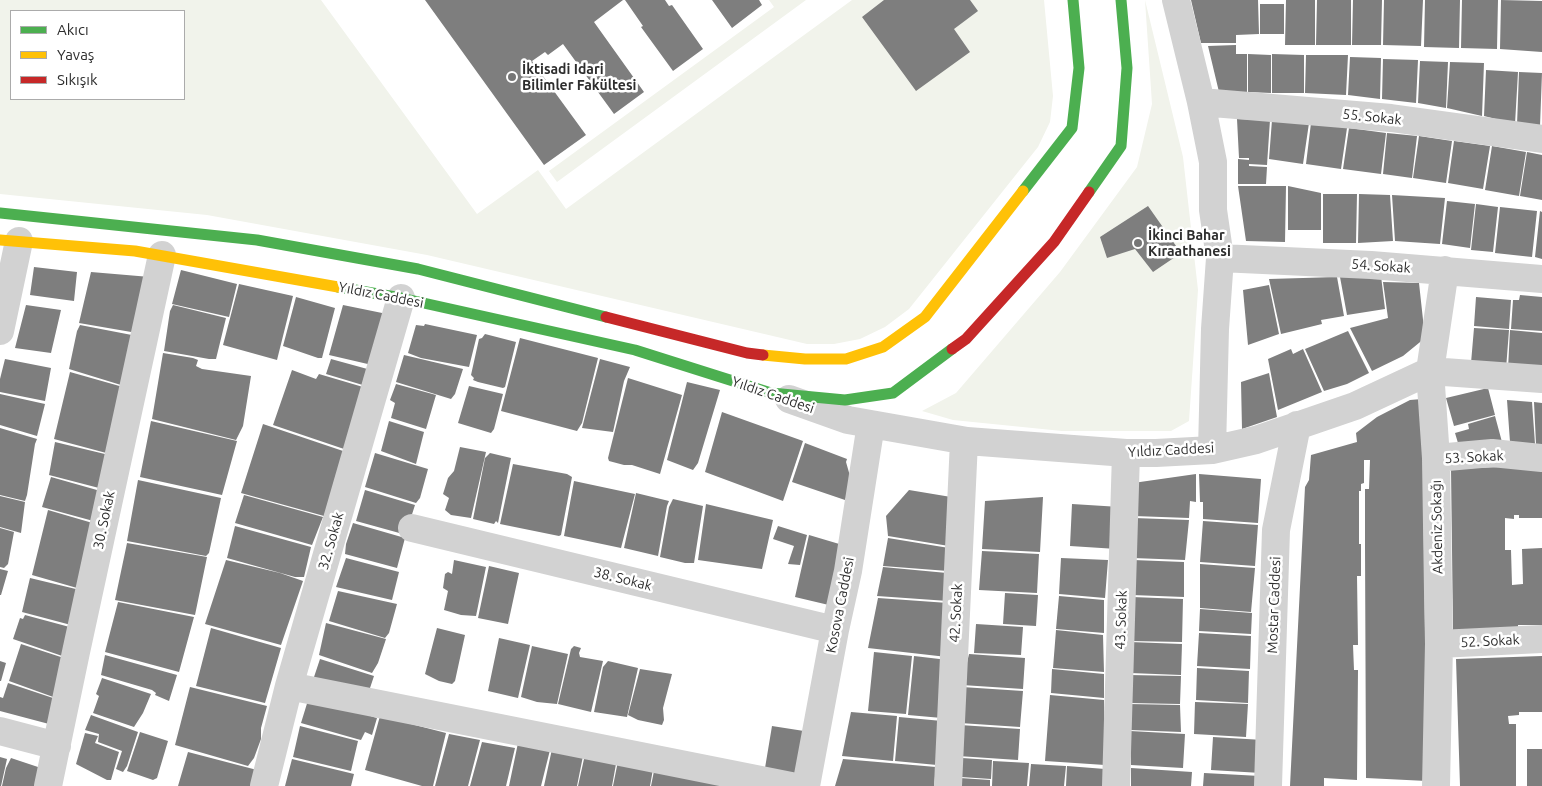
<!DOCTYPE html>
<html>
<head>
<meta charset="utf-8">
<style>
	body { margin:0 }
	#map { position:relative; width:1542px; height:786px; overflow:hidden; background:#fff; font-family:Ubuntu,sans-serif }
	canvas { display:block }
	.legend { position:absolute; left:10px; top:10px; width:175px; height:90px; box-sizing:border-box; background:#fff; border:1px solid #ababab; margin:0; padding:6px 9px; list-style:none; font-size:15px; color:#2d2d2d }
	.legend li { display:flex; align-items:center; gap:10px; height:25px }
	.legend b { width:25px; border:1px solid #ababab }
</style>
</head>
<body>
<div id="map">
<canvas width="1542" height="786"></canvas>
<ul class="legend">
<li><b style="height:6px;background:#4caf50"></b>Akıcı</li>
<li><b style="height:6px;background:#ffc107"></b>Yavaş</li>
<li><b style="height:6px;background:#c62828"></b>Sıkışık</li>
</ul>
</div>
<script>
const context = document.querySelector('canvas').getContext('2d');
context.lineJoin = 'round';
function fillPath(path, color) { context.fillStyle = color; context.fill(path, 'evenodd'); }
const poly = rows => new Path2D(rows.map(r => 'M' + r).join(''));
function strokePath(path, color, width, dash) { context.strokeStyle = color; context.lineWidth = width; context.lineCap = dash ? 'butt' : 'round'; context.setLineDash(dash || []); context.stroke(path); }
function label(font, color, halo, rows, align = 'center') {
  context.font = font + ' Ubuntu,sans-serif'; context.lineWidth = 5; context.setLineDash([]); context.textBaseline = 'middle'; context.strokeStyle = halo; context.fillStyle = color; for (const [text, x, y, turn = 0] of rows) {
    context.save(); context.translate(x, y); context.rotate((+turn || 0) * Math.PI / 180); context.textAlign = isNaN(turn) ? turn : align; if (halo) context.strokeText(text, 0, 0); context.fillText(text, 0, 0); context.restore();
  }
}
fillPath(poly([
	[0,0,321,0,477,214,538,170,566,209,852,0,1044,0,1053,96,1050,122,1038,147,909,309,885,327,860,339,834,344,807,344,427,255,207,215,0,194],
	[11,11,184,11,184,99,11,99],
	[769,0,806,0,557,182,549,171,774,7],
	[1145,0,1183,157,1198,290,1189,421,1171,431,1062,431,953,420,922,411,956,393,1060,272,1137,167,1152,104]
]), '#f1f3eb');
fillPath(poly([
	[425,0,623,0,594,22,644,92,614,114,563,44,548,55,545,52,532,61,586,135,544,165],
	[625,0,665,0,669,6,672,5,703,49,673,71,641,27,643,26],
	[712,0,759,0,762,5,732,28],
	[884,0,970,0,978,11,954,29,970,52,916,91,862,17],
	[1191,0,1258,0,1259,34,1236,35,1236,43,1201,43],
	[1286,0,1315,0,1315,45,1285,45],
	[1317,0,1351,0,1351,45,1316,45],
	[1353,0,1382,0,1381,45,1352,45],
	[1384,0,1423,0,1421,46,1383,45],
	[1425,0,1460,0,1459,48,1424,47],
	[1462,0,1498,0,1497,49,1461,48],
	[1501,0,1542,1,1542,52,1500,49],
	[1260,4,1284,4,1284,34,1260,34],
	[1236,45,1236,54,1247,54,1247,92,1219,92,1208,46],
	[1248,54,1271,55,1271,93,1248,92],
	[1272,54,1304,55,1304,93,1272,93],
	[1306,55,1348,55,1346,95,1305,93],
	[1350,57,1381,58,1380,99,1348,95],
	[1383,59,1418,60,1416,103,1382,99],
	[1420,61,1448,62,1446,108,1418,103],
	[1450,62,1484,63,1482,116,1447,108],
	[1486,70,1518,72,1515,124,1484,116],
	[1519,72,1542,73,1540,126,1517,125],
	[1237,119,1270,120,1267,165,1249,164,1249,166,1267,167,1266,184,1238,184,1238,159,1249,160,1249,158,1239,158],
	[1272,120,1309,123,1303,164,1269,159],
	[1311,123,1347,128,1341,169,1306,164],
	[1349,128,1386,133,1381,174,1343,169],
	[1387,133,1417,136,1412,178,1383,174],
	[1419,136,1452,141,1446,183,1413,178],
	[1454,141,1490,146,1483,189,1448,183],
	[1492,146,1526,152,1519,196,1485,190],
	[1527,152,1542,155,1542,200,1520,196],
	[1238,186,1286,186,1285,242,1246,241],
	[1288,186,1321,193,1321,230,1288,230],
	[1323,194,1357,194,1356,243,1323,243],
	[1359,194,1390,195,1393,241,1358,243],
	[1392,195,1445,198,1440,244,1395,241],
	[1447,201,1475,204,1470,248,1442,244],
	[1476,204,1498,207,1493,252,1471,250],
	[1148,206,1181,253,1153,272,1135,249,1107,258,1100,237],
	[1500,207,1537,211,1532,257,1495,253],
	[1540,211,1542,212,1542,259,1535,257],
	[34,267,77,272,74,301,30,295],
	[181,270,237,284,229,317,172,304],
	[91,272,150,277,137,333,79,323],
	[1381,276,1385,309,1347,315,1340,277],
	[1337,277,1344,316,1321,320,1322,324,1281,334,1269,279],
	[1383,282,1419,283,1425,338,1403,356,1372,371,1350,328,1388,318],
	[239,284,293,296,277,360,223,345],
	[1269,285,1279,334,1248,345,1243,290],
	[1520,295,1542,297,1542,331,1511,329,1513,300,1519,300],
	[296,297,335,308,322,358,318,358,283,346],
	[1476,297,1511,300,1509,329,1474,326],
	[26,305,61,310,51,353,15,348],
	[173,305,226,318,216,359,209,359,164,351,170,311],
	[343,305,387,314,372,365,329,355],
	[425,324,477,335,469,367,421,358,408,353,416,325,424,326],
	[80,325,137,336,121,385,69,369,77,331],
	[1474,328,1509,330,1506,369,1471,363],
	[1510,330,1542,333,1542,370,1508,369],
	[1348,331,1369,373,1347,384,1324,391,1305,349],
	[485,334,516,342,505,387,503,388,478,382,473,380,474,378,471,375,479,339,482,338],
	[520,338,598,358,582,423,577,431,501,411],
	[1291,349,1293,354,1303,349,1322,392,1278,410,1268,359],
	[163,353,193,358,198,360,196,366,202,369,251,376,243,426,236,440,152,419],
	[404,355,463,369,455,394,451,399,396,382],
	[5,359,51,368,45,401,0,392,0,379],
	[331,359,371,370,366,386,326,374],
	[600,359,630,367,624,381,613,432,582,428],
	[292,370,316,379,319,374,363,387,344,449,273,425],
	[70,372,123,387,110,454,54,439],
	[1269,373,1277,417,1242,429,1241,382],
	[628,378,682,395,660,474,632,465,624,465,609,461,608,458],
	[687,382,720,390,698,463,693,470,667,460],
	[396,384,436,395,426,429,391,418,395,403,390,400],
	[469,386,503,394,494,429,491,433,458,423],
	[1488,388,1495,415,1454,426,1446,398],
	[0,394,45,404,37,436,0,425],
	[1422,399,1427,781,1366,778,1365,546,1365,489,1369,489,1370,460,1364,460,1364,483,1361,484,1361,491,1359,491,1359,544,1361,544,1361,576,1357,576,1358,645,1353,645,1354,670,1358,670,1357,780,1324,778,1324,786,1290,786,1305,487,1309,480,1311,455,1357,442,1356,433,1377,417,1410,400],
	[1507,400,1532,402,1535,444,1510,442],
	[1534,402,1542,403,1542,444,1536,444],
	[722,412,803,441,783,501,705,472],
	[1495,416,1502,442,1461,453,1455,433,1469,429,1468,424],
	[151,421,237,441,222,495,140,477],
	[389,421,424,432,416,464,381,451],
	[263,424,346,452,324,516,241,493],
	[0,428,37,439,35,444,27,495,25,501,0,495],
	[55,442,109,455,99,488,49,475],
	[805,443,847,459,846,462,852,483,845,500,792,482],
	[460,447,486,452,471,518,451,515,445,510,449,498,443,494,448,478,454,471],
	[375,453,428,469,420,498,416,503,365,487],
	[490,453,511,458,498,523,496,521,494,524,473,519,485,458],
	[513,464,567,474,572,477,561,535,559,536,500,524],
	[1524,466,1542,468,1542,518,1519,518,1519,515,1514,515,1514,519,1505,518,1505,550,1511,550,1512,585,1523,584,1522,549,1542,548,1542,625,1518,625,1518,632,1453,630,1451,469],
	[1196,474,1196,502,1190,501,1189,518,1134,516,1133,483],
	[1199,474,1261,479,1258,523,1203,519,1203,502,1200,502],
	[51,477,104,492,97,522,42,507],
	[138,480,221,498,209,553,206,556,127,541],
	[574,481,635,494,621,548,564,536],
	[365,490,415,505,406,533,403,534,356,521],
	[909,490,957,498,949,546,888,536,886,516],
	[636,493,669,501,667,506,658,556,624,548],
	[244,495,323,517,312,545,235,523],
	[0,496,25,502,21,533,0,527],
	[1043,497,1040,552,982,549,985,501],
	[673,499,703,506,694,563,685,563,660,557,669,507],
	[706,504,773,520,762,569,698,560],
	[1072,504,1120,507,1117,549,1070,546],
	[48,510,96,524,84,590,32,575],
	[1134,518,1189,520,1185,560,1133,558],
	[1203,521,1258,525,1255,566,1200,562],
	[353,523,405,538,397,568,345,554,346,544],
	[235,526,311,547,304,577,295,577,227,558],
	[778,526,807,535,800,565,788,564,794,546,773,539],
	[0,528,14,532,8,564,4,568,0,567],
	[809,535,846,546,833,606,795,597],
	[888,538,949,548,948,571,883,566],
	[127,543,207,557,195,615,115,600],
	[982,551,1039,554,1037,593,979,590],
	[346,558,399,572,392,600,336,587],
	[1061,558,1108,560,1105,598,1059,594],
	[226,560,280,573,303,581,281,645,205,624],
	[454,560,486,567,476,616,461,615,444,610,448,591,443,588,445,574,448,572,452,574],
	[1133,560,1184,562,1184,597,1132,595],
	[1200,564,1255,568,1251,612,1200,608],
	[489,566,519,573,508,624,478,618],
	[883,567,947,573,948,601,877,596],
	[0,569,8,571,1,595,0,595],
	[30,578,80,590,71,625,22,612],
	[338,591,397,604,389,633,385,638,329,621],
	[1005,593,1038,595,1036,626,1003,624],
	[1059,596,1104,600,1104,633,1056,629],
	[1132,597,1183,599,1182,642,1131,641],
	[878,598,948,603,947,657,868,648],
	[118,602,194,617,179,672,105,652],
	[1200,609,1252,613,1251,634,1199,631],
	[25,615,77,629,68,658,13,639,20,618,23,619],
	[326,623,386,639,378,663,372,673,319,655],
	[976,624,1023,627,1021,655,974,653],
	[211,628,281,648,265,703,196,686],
	[437,628,465,635,455,681,452,684,439,681,425,674],
	[1056,630,1103,635,1104,672,1053,668],
	[1199,633,1251,636,1250,669,1197,666],
	[499,638,530,645,518,698,488,691],
	[1130,642,1182,644,1181,675,1130,673],
	[21,644,70,660,56,698,9,681],
	[532,646,568,654,557,704,537,702,521,697],
	[574,646,581,648,579,653,580,657,603,661,591,712,558,704,571,649],
	[874,652,912,656,906,714,868,711],
	[969,654,1025,658,1023,689,962,685],
	[105,655,177,675,169,701,155,695,156,693,152,690,101,675],
	[914,656,948,660,942,718,908,715],
	[1542,656,1542,712,1519,712,1519,715,1508,716,1509,724,1516,724,1516,786,1460,786,1456,659],
	[320,659,374,676,367,697,313,680],
	[0,661,6,663,1,681,0,681],
	[608,661,638,668,627,717,594,712,603,667],
	[1197,668,1249,671,1248,703,1196,700],
	[640,669,672,674,663,708,664,720,662,725,638,720,628,715],
	[1052,669,1104,674,1104,698,1051,693],
	[1129,675,1181,676,1180,704,1129,703],
	[102,678,151,694,143,713,134,727,93,713,99,696,96,694],
	[8,683,56,699,49,724,0,711,0,697,3,698],
	[190,687,267,706,261,728,261,739,254,758,248,766,175,745],
	[962,687,1023,691,1020,727,960,723],
	[1050,695,1104,700,1105,765,1045,761],
	[309,697,377,718,372,735,365,732,361,740,357,739,301,723],
	[1195,702,1248,704,1246,737,1194,734],
	[1129,704,1180,705,1181,732,1130,730],
	[851,712,897,716,893,761,842,756],
	[91,715,138,732,127,766,123,772,116,769,122,751,98,742,99,734,85,730],
	[380,716,446,733,433,786,422,786,365,770],
	[899,717,942,721,937,765,895,761],
	[960,725,1020,729,1018,760,958,756],
	[300,726,358,741,351,771,293,757],
	[772,726,804,731,796,774,765,768],
	[1130,731,1185,734,1183,768,1131,765],
	[140,732,168,741,157,778,153,780,127,771],
	[85,733,98,736,95,743,119,752,111,780,107,780,76,764],
	[449,734,480,740,468,786,435,786],
	[1213,737,1263,740,1261,773,1211,770],
	[482,742,515,748,506,786,470,786],
	[518,743,550,750,541,786,509,786],
	[552,749,583,756,577,786,544,786],
	[1527,749,1542,749,1542,786,1527,786],
	[188,752,257,770,252,786,178,786],
	[587,756,616,764,612,786,578,786,584,759],
	[0,757,7,759,1,786,0,786],
	[11,758,44,769,41,786,2,786,6,768],
	[962,758,992,760,991,779,961,777],
	[292,759,354,774,351,786,285,786],
	[843,759,936,767,934,786,835,786],
	[618,761,653,769,650,786,613,786],
	[993,761,1029,763,1027,786,992,786],
	[1031,764,1066,766,1064,786,1029,786],
	[1067,766,1105,769,1104,786,1066,786],
	[1131,768,1192,772,1191,786,1131,786],
	[654,771,731,786,651,786],
	[1204,773,1260,776,1259,786,1203,786],
	[960,778,990,780,990,786,960,786]
]), '#7e7e7e');
strokePath(poly([
	[1176,0,1201,102,1213,162,1213,210,1220,258,1215,329,1212,450],
	[1201,102,1391,118,1542,139],
	[1220,258,1371,265,1542,279],
	[0,331,19,241],
	[789,399,848,420,967,441,1126,453,1156,453,1212,450,1256,440,1355,406,1430,371,1542,379],
	[1436,458,1492,453,1542,458],
	[412,528,835,630],
	[1439,644,1542,639],
	[289,686,791,786],
	[0,731,57,746],
	[48,786,76,652,162,255],
	[264,786,289,686,401,298],
	[806,786,835,630,848,571,871,424],
	[948,786,964,441],
	[1116,786,1126,453],
	[1268,786,1276,530,1297,425],
	[1436,786,1439,644,1438,592,1436,458,1430,371,1445,270]
]), '#d2d2d2', 28);
strokePath(poly([
	[1023,191,1072,128,1079,68,1073,0],
	[1089,192,1121,146,1127,68,1121,0],
	[0,213,257,240,418,269,606,317],
	[338,287,401,298,635,350,771,393,845,400,893,393,952,349]
]), '#4caf50', 11);
strokePath(poly([
	[0,240,135,251,338,287],
	[763,355,805,359,846,359,883,347,925,317,1023,191]
]), '#ffc107', 11);
strokePath(poly([
	[606,317,747,353,763,355],
	[952,349,966,339,1054,242,1089,192]
]), '#c62828', 11);
for (const [x, y, r, color] of [
	[512,77,5,"#767676"],
	[1138,243,5,"#767676"]
]) { const dot = new Path2D(); dot.arc(x, y, r, 0, 2 * Math.PI); context.fillStyle = color; context.fill(dot); strokePath(dot, '#fff', 2); }
label('bold 14px', '#2d2d2d', '#fff', [
	["İktisadi Idari",522,69],
	["Bilimler Fakültesi",522,85],
	["İkinci Bahar",1148,235],
	["Kıraathanesi",1148,251]
], 'left');
label('14px', '#2d2d2d', '#fff', [
	["55. Sokak",1372,117,6],
	["54. Sokak",1381,266,4],
	["Yıldız Caddesi",381,295,11],
	["Yıldız Caddesi",773,395,19],
	["Yıldız Caddesi",1171,450,-3],
	["53. Sokak",1474,457,-3],
	["30. Sokak",104,520,-78],
	["Akdeniz Sokağı",1437,527,-91],
	["32. Sokak",331,541,-74],
	["38. Sokak",623,579,14],
	["Kosova Caddesi",840,605,-79],
	["Mostar Caddesi",1274,605,-88],
	["42. Sokak",956,613,-87],
	["43. Sokak",1121,620,-88],
	["52. Sokak",1490,641,-3]
]);
</script>
</body>
</html>
